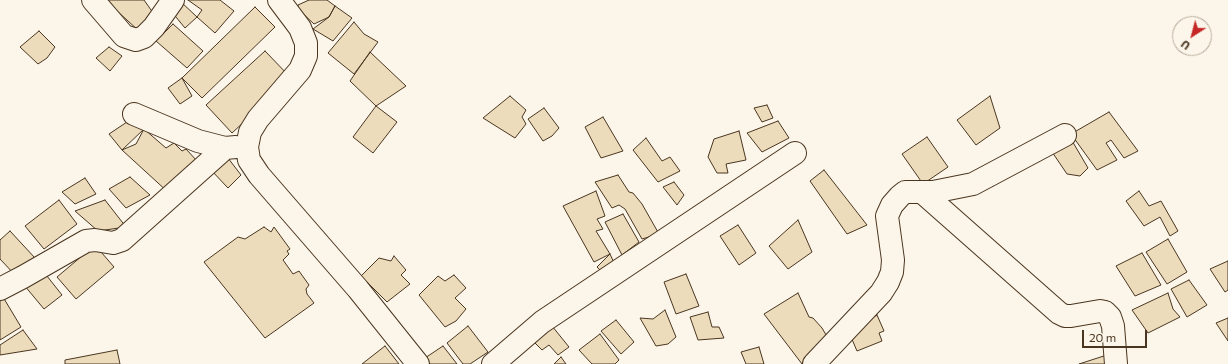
<!DOCTYPE html>
<html>
<head>
<meta charset="utf-8">
<style>
	body { margin:0 }
	#map { position:relative; width:1228px; height:364px; overflow:hidden; background:#fbf6e9; font-family:Commissioner,sans-serif }
	canvas { display:block }
	.north { position:absolute; left:1172px; top:16px; width:40px; height:40px; box-sizing:border-box; background:#fbf6e9; border:1px solid #b4a999; border-radius:50%; rotate:216deg; font-size:11px; font-weight:700; line-height:16px; text-align:center; color:#4a3520 }
	.north::after { content:''; display:block; margin:auto; width:14px; height:18px; background:#c62828; clip-path:polygon(50% 0,100% 100%,50% 72%,0 100%) }
	.scale { position:absolute; left:1082px; top:330px; width:65px; height:18px; box-sizing:border-box; border:2px solid #4a3520; border-top:0; padding-left:5px; font-size:12px; line-height:14px; white-space:nowrap; color:#4a3520; -webkit-text-stroke:3px #fbf6e9; paint-order:stroke }
</style>
</head>
<body>
<div id="map">
<canvas width="1228" height="364"></canvas>
<div class="north">U</div>
<div class="scale">20 m</div>
</div>
<script>
const context = document.querySelector('canvas').getContext('2d');
context.lineJoin = 'round';
function fillPath(path, color) { context.fillStyle = color; context.fill(path, 'evenodd'); }
const poly = rows => new Path2D(rows.map(r => 'M' + r).join(''));
function strokePath(path, color, width, dash) { context.strokeStyle = color; context.lineWidth = width; context.lineCap = dash ? 'butt' : 'round'; context.setLineDash(dash || []); context.stroke(path); }
const building = poly([
	[105,0,144,0,156,17,139,31,105,0],
	[188,0,220,0,234,11,215,33,197,17,202,10,188,0],
	[309,0,327,0,335,6,329,17,314,24,299,10,298,5,309,0],
	[180,1,197,17,185,28,171,11,180,1],
	[335,6,352,18,333,41,313,29,329,17,335,6],
	[255,7,275,27,202,98,182,78,255,7],
	[354,22,364,34,378,42,354,74,328,53,354,22],
	[173,24,203,51,187,68,156,41,173,24],
	[39,31,55,47,47,58,38,64,20,47,39,31],
	[109,47,122,56,110,71,96,58,109,47],
	[265,51,291,78,232,133,206,105,265,51],
	[370,52,406,86,376,106,350,81,370,52],
	[182,78,192,96,180,104,168,88,182,78],
	[510,96,526,110,522,117,526,124,515,138,483,118,510,96],
	[990,96,1000,128,976,145,957,120,990,96],
	[767,105,773,118,762,122,754,108,767,105],
	[376,106,397,122,373,153,353,137,376,106],
	[544,108,559,128,552,136,543,141,528,119,544,108],
	[1109,112,1138,151,1124,158,1111,140,1106,143,1117,160,1097,170,1071,134,1109,112],
	[603,117,623,151,601,158,585,127,603,117],
	[778,121,789,138,762,152,747,133,778,121],
	[127,122,144,129,122,150,109,134,127,122],
	[144,129,166,148,174,143,182,151,186,149,198,162,169,193,122,150,136,144,144,129],
	[739,131,746,160,726,164,728,173,717,173,708,157,714,139,739,131],
	[927,137,948,167,923,184,902,154,927,137],
	[646,138,662,161,670,157,680,171,658,182,633,150,646,138],
	[1071,139,1088,168,1080,176,1067,174,1048,146,1071,139],
	[228,158,241,175,228,188,211,170,228,158],
	[824,170,867,225,847,234,810,181,824,170],
	[618,175,629,192,633,193,642,204,659,234,642,239,625,209,619,205,612,208,595,182,618,175],
	[130,177,150,195,126,208,109,189,130,177],
	[85,178,96,194,75,204,62,192,85,178],
	[674,182,684,195,677,205,663,187,674,182],
	[596,191,605,216,597,219,603,229,596,231,610,254,594,262,563,206,596,191],
	[1139,191,1149,206,1161,201,1178,231,1170,236,1160,217,1144,226,1126,201,1139,191],
	[59,200,77,224,44,249,25,226,59,200],
	[105,200,126,227,98,231,75,211,105,200],
	[623,214,639,242,622,255,605,222,623,214],
	[798,220,812,252,788,269,769,246,798,220],
	[738,225,756,253,739,265,720,236,738,225],
	[264,227,271,232,274,227,290,249,287,251,289,254,283,260,293,274,299,271,309,285,306,289,307,294,314,303,265,338,204,262,238,237,245,239,264,227],
	[10,231,35,258,16,276,0,259,0,240,10,231],
	[1168,239,1187,272,1167,284,1146,252,1168,239],
	[95,245,114,267,76,299,57,277,95,245],
	[1142,253,1161,285,1135,296,1116,266,1142,253],
	[610,254,615,265,604,274,597,267,610,254],
	[394,256,406,270,401,275,410,284,387,302,361,276,379,258,391,261,394,256],
	[1228,261,1228,290,1225,292,1210,269,1228,261],
	[43,271,62,295,44,309,24,285,43,271],
	[686,274,699,306,676,314,664,282,686,274],
	[454,275,466,288,455,298,466,309,456,321,445,327,419,295,438,276,445,281,454,275],
	[1189,280,1207,305,1187,317,1171,289,1189,280],
	[0,292,21,327,0,340,0,292],
	[798,293,809,317,813,318,822,328,829,340,807,364,802,364,764,314,798,293],
	[1168,293,1173,309,1180,317,1148,333,1132,310,1168,293],
	[665,310,676,337,668,344,656,346,640,318,653,319,665,310],
	[708,312,712,327,719,327,724,338,698,340,690,317,708,312],
	[877,315,884,331,879,333,882,341,857,351,851,337,846,334,877,315],
	[1228,318,1228,341,1216,323,1228,318],
	[616,320,634,342,621,354,601,331,616,320],
	[468,326,488,352,470,364,463,364,447,343,468,326],
	[552,326,569,347,558,355,549,345,542,350,532,340,552,326],
	[23,330,37,349,0,355,0,345,23,330],
	[600,334,619,360,615,364,592,364,579,350,600,334],
	[385,346,399,364,362,364,385,346],
	[443,346,457,364,430,364,425,358,443,346],
	[759,347,764,364,746,364,741,352,759,347],
	[117,350,120,364,65,364,65,360,117,350],
	[1110,354,1109,364,1079,364,1110,354],
	[561,357,566,364,554,364,561,357]
]);
fillPath(building, '#ecdcbc');
strokePath(building, '#4a3520', 1);
const minor = poly([
	[93,0,124,36,136,40,144,37,154,27,173,0],
	[279,0,300,28,306,43,306,56,300,70,258,119,250,132,247,147,249,160,259,175,358,289,418,364],
	[134,114,198,141,225,148,236,147],
	[922,192,1059,313,1065,316,1071,316,1100,311,1105,312,1110,317,1113,326,1116,364],
	[0,289,23,277,86,241,95,240,113,243,122,240,225,148],
	[493,364,542,322,795,153],
	[814,364,881,293,888,282,892,272,893,260,887,216,892,205,900,196,905,192,933,192,973,184,1065,135]
]);
strokePath(minor, '#4a3520', 24);
strokePath(minor, '#fbf6e9', 22);
</script>
</body>
</html>
